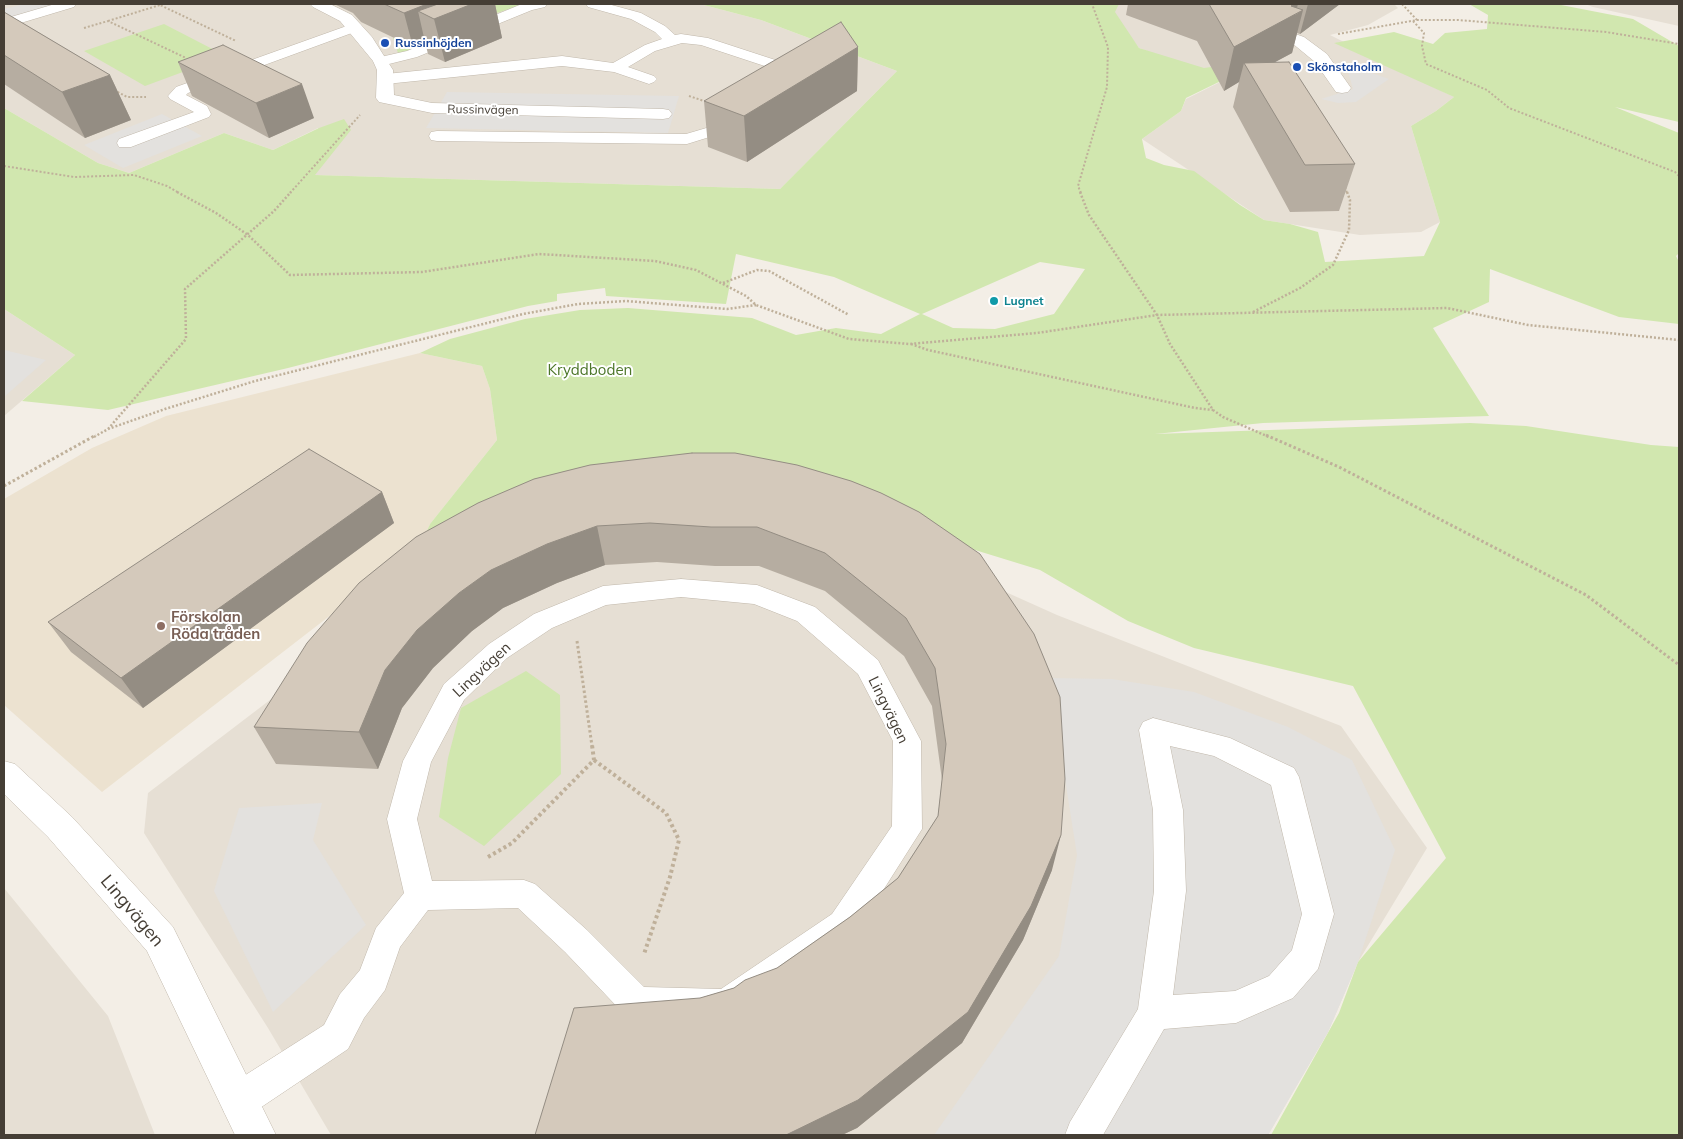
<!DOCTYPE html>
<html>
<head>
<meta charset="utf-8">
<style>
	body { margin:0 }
	#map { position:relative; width:1683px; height:1139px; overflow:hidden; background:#f3eee6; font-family:Mulish,sans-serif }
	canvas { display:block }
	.frame { position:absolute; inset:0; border:5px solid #453e35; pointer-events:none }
</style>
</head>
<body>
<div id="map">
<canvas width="1683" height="1139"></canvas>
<div class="frame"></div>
</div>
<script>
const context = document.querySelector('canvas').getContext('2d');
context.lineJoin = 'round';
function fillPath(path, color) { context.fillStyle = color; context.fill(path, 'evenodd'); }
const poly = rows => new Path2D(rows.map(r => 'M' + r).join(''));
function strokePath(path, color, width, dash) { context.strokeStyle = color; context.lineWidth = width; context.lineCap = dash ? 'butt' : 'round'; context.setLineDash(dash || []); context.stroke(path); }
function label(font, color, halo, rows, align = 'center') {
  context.font = font + ' Mulish,sans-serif'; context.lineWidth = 4; context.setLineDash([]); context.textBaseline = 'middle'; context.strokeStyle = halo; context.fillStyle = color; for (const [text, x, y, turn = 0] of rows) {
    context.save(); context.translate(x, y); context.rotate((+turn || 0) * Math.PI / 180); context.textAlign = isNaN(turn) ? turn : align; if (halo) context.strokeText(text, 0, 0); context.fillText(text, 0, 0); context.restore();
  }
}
fillPath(poly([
	[4,4,475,4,517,7,524,4,700,4,761,20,897,71,780,189,314,175,318,128,273,150,224,133,129,173,98,163,4,108],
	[1105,4,1394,4,1398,8,1368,25,1330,35,1454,97,1436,111,1411,126,1440,222,1421,232,1360,235,1264,220,1142,139,1181,111,1186,99,1224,80,1139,48],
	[1585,4,1679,4,1679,26,1593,7],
	[4,309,75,355,4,416],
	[823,510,1057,615,1341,726,1427,848,1358,962,1328,1032,1268,1135,331,1135,268,1028,144,833,148,793,481,539],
	[4,888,108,1016,155,1135,4,1135]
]), '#e6dfd4');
fillPath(poly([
	[420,353,482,366,490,389,497,440,430,524,420,546,102,792,4,705,4,499,92,448,166,416]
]), '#ece2d0');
fillPath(poly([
	[475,4,524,4,497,13,408,52,398,53,393,38],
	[700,4,1119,4,1115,12,1139,48,1204,68,1226,65,1225,79,1186,98,1181,111,1142,139,1146,158,1164,165,1194,171,1240,205,1264,220,1290,224,1318,232,1325,262,1424,256,1440,222,1411,126,1436,111,1454,97,1334,43,1394,32,1433,44,1445,33,1487,29,1488,15,1469,4,1556,4,1633,19,1679,46,1679,122,1615,107,1679,133,1679,253,1676,256,1679,262,1679,324,1619,317,1490,269,1489,302,1433,328,1489,416,1263,423,1155,434,1470,423,1526,426,1651,445,1679,447,1679,1135,1271,1135,1339,1013,1358,962,1446,858,1353,686,1194,648,1128,621,1040,570,949,542,420,546,430,524,497,440,490,389,482,366,420,353,450,339,525,319,580,310,628,308,752,318,796,335,836,328,881,334,920,314,834,277,736,254,726,304,606,296,605,288,557,294,557,301,528,306,288,368,108,410,22,401,75,355,4,309,4,108,98,163,129,173,224,133,273,150,319,128,344,119,351,130,315,175,780,189,897,71,761,20],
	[1040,262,1085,269,1054,314,995,329,953,328,922,314],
	[164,24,226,56,145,86,84,51],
	[526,671,560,695,561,774,484,846,439,817,448,758,461,708]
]), '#d1e7af');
fillPath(poly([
	[24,4,69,4,4,22,4,9],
	[1346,64,1389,79,1356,102,1338,103,1321,99,1353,89],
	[447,92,679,96,668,133,426,128],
	[162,114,202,136,123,168,84,145],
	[4,350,46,360,4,397],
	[1049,678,1112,679,1194,692,1288,727,1352,760,1395,850,1358,962,1328,1032,1268,1135,934,1135,1059,956,1077,855],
	[322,803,313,840,366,925,273,1012,214,891,239,808]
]), '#e3e1de');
const service = poly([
	[55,4,76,4,74,7,4,28,4,19,55,4],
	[522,4,547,4,545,7,532,10,417,57,381,66,376,64,373,61,376,58,407,51,522,4],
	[586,4,608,4,641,13,665,26,675,35,681,34,708,38,806,70,809,73,806,76,801,78,701,45,682,43,655,51,628,67,654,76,657,79,654,82,649,84,614,72,562,66,386,84,381,82,378,79,381,76,386,74,562,56,613,63,645,45,662,39,655,32,631,19,588,7,586,4],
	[355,23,360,24,362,27,360,30,188,93,186,95,207,106,211,114,209,117,131,147,119,147,117,143,119,139,194,112,170,99,168,96,176,87,355,23],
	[737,115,743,117,745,120,732,130,687,144,437,141,431,140,429,136,431,132,437,131,686,134,720,124,737,115],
	[681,579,757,585,815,607,878,660,921,741,922,829,854,936,738,1018,726,1022,637,1019,625,1015,565,952,518,908,428,910,400,947,385,990,364,1018,348,1049,251,1114,238,1119,225,1114,220,1101,225,1088,324,1025,340,994,360,970,376,928,404,893,387,819,403,761,444,684,489,644,534,614,603,586,681,579],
	[681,597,754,604,797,621,858,674,893,741,892,826,832,914,721,989,644,987,587,930,535,884,524,880,432,881,417,819,431,762,464,700,507,658,552,628,606,605,681,597],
	[1153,718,1230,738,1294,768,1299,777,1334,914,1318,969,1293,998,1236,1023,1164,1029,1103,1135,1065,1135,1070,1122,1138,1009,1154,891,1153,810,1139,730,1143,722,1153,718],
	[1170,746,1214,756,1271,785,1302,914,1292,950,1269,976,1235,991,1173,995,1186,891,1183,810,1170,746]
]);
const minor = poly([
	[310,4,330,4,352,15,372,37,393,70,394,95,432,103,663,109,669,110,672,114,669,118,663,119,432,113,379,102,376,98,377,70,373,61,340,21,313,7,310,4],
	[1186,4,1208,4,1304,37,1327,54,1351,88,1348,92,1342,93,1336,92,1315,62,1292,43,1189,7,1186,4],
	[4,761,15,764,72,817,173,927,276,1135,235,1135,147,951,48,837,4,794,4,761]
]);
strokePath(service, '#c1b8ab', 1);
strokePath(minor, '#c1b8ab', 1);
strokePath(poly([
	[163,4,160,5,236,41],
	[1402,4,1417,20],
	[108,21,160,5],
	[1413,21,1424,33,1422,46,1426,64,1487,90,1509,108,1675,172,1679,176],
	[84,28,108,21,186,58],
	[1338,34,1417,20,1458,20,1606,32,1679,44],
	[114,90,127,97,146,97],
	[689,96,707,102],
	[4,166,74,177,134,175,167,186,179,193],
	[1345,187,1347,193],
	[290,193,360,115],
	[1081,193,1078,186,1107,87,1108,47,1092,4]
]), '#bfb09a', 2, [2, 2]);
strokePath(poly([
	[177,192,216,213,248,235,290,275,422,272,539,254,655,261,696,270,746,296,756,305,849,339,909,344,1037,333,1157,315,1447,308,1528,325,1679,340],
	[1080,192,1089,215,1157,315,1170,344,1213,410,1223,417,1269,437],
	[723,283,757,270,769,271,849,315],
	[1253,312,1300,288,1333,265,1349,230,1350,200,1347,192],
	[911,344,928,350,1195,408,1213,410],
	[108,429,186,339,185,289,274,211,291,192],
	[94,437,108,429,165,409,255,381,523,314,578,304,626,301,727,309,756,305]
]), '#bfb09a', 2.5, [2, 2]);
strokePath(poly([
	[1266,435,1339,467,1586,595,1679,665],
	[4,486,96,435],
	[577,641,592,746]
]), '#bfb09a', 3, [2.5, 2.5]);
strokePath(poly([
	[594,760,666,813,679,840,670,877,644,954],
	[488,857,512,843,594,760,592,745]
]), '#bfb09a', 4, [3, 3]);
fillPath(service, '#fff');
fillPath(minor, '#fff');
fillPath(poly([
	[334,4,495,4,502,38,445,62,428,54,425,42,413,47,361,22,353,13],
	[1128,4,1340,4,1300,34,1297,33,1292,53,1275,62,1355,164,1339,211,1290,212,1233,107,1239,82,1224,91,1197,41,1126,15],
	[4,12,110,75,131,120,85,138,4,84],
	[858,47,857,91,747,162,708,147,704,101],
	[178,62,314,118,269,138,192,96],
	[851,481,1052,870,1023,940,962,1043,857,1128,842,1135,535,1135,700,998,734,988,777,968,850,917,898,878,938,816,942,780,932,706,904,656,825,591,759,566,715,566,657,562,605,565,557,583,503,608,472,631,433,668,402,708,378,769,276,764,254,727,416,537],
	[382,492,394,523,143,708,71,652,48,622]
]), '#b6ada1');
fillPath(poly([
	[427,4,495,4,502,38,445,62,434,19,418,11,425,42,413,47,404,13],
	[1294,4,1298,4,1295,15,1303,10,1292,53,1251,75,1244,63,1239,82,1224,91,1234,47],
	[1308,4,1340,4,1300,34],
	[858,47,857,91,747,162,744,116],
	[110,75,131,120,85,138,62,92],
	[302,84,314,118,269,138,256,103],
	[382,492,394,523,143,708,121,678],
	[597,526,605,565,557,583,503,608,472,631,433,668,402,708,378,769,359,732,385,670,417,630,459,593,491,570,547,544],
	[1061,835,1052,870,1023,940,962,1043,857,1128,842,1135,786,1135]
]), '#948d83');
const building = poly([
	[384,4,427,4,404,13,384,4],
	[438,4,472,4,434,19,418,11,438,4],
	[1209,4,1294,4,1291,6,1303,10,1234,47,1209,4],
	[4,12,110,75,62,92,4,55,4,12],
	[841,22,858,47,744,116,704,101,841,22],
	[223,45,302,84,256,103,178,62,223,45],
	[1289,62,1355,164,1305,165,1244,63,1289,62],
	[309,449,382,492,121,678,48,622,309,449],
	[692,453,735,453,797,465,851,481,881,493,919,512,980,554,1034,634,1060,697,1065,779,1061,835,1031,906,968,1012,858,1100,786,1135,535,1135,574,1008,700,998,734,988,745,980,777,968,850,917,898,878,938,816,946,744,935,668,906,618,825,553,757,527,711,527,650,523,597,526,547,544,491,570,459,593,417,630,385,670,359,732,254,727,307,643,359,583,416,537,478,503,534,479,590,465,692,453]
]);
fillPath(building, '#d4c9bb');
strokePath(building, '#948d83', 1);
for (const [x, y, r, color] of [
	[385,43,5,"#1a4fb4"],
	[1297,67,5,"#1a4fb4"],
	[994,301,5,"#0f9aa8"],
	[161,626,5,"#8d6e63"]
]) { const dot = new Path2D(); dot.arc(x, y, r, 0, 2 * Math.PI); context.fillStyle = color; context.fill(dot); strokePath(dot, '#fff', 2); }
label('bold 12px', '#164399', '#fff', [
	["Russinhöjden",395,43],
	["Skönstaholm",1307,67]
], 'left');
label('12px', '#453e35', '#fff', [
	["Russinvägen",483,110,1]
]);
label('bold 12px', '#0d838f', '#fff', [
	["Lugnet",1004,301]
], 'left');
label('15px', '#4c7629', '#fff', [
	["Kryddboden",590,370]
]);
label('bold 15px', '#785e54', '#fff', [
	["Förskolan",171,617],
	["Röda tråden",171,634]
], 'left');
label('15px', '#453e35', '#fff', [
	["Lingvägen",482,670,-43],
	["Lingvägen",888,710,64]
]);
label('18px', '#453e35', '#fff', [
	["Lingvägen",132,911,50]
]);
</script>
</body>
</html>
